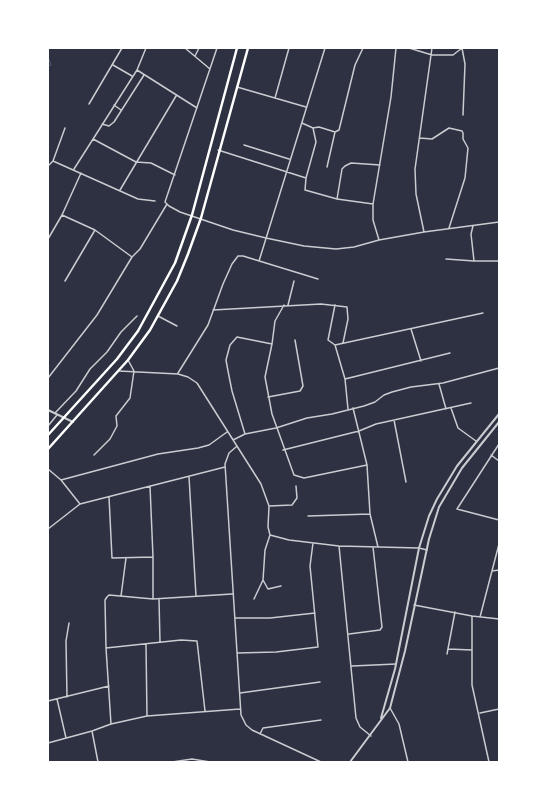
<!DOCTYPE html>
<html>
<head>
<meta charset="utf-8">
<style>
	body { margin:0 }
	#map { position:relative; width:547px; height:810px; overflow:hidden; background:#2d3142; font-family:"Asap Condensed",sans-serif }
	canvas { display:block }
	.frame { position:absolute; inset:0; border:49px solid #fff; pointer-events:none }
</style>
</head>
<body>
<div id="map">
<canvas width="547" height="810"></canvas>
<div class="frame"></div>
</div>
<script>
const context = document.querySelector('canvas').getContext('2d');
context.lineJoin = 'round';
const poly = rows => new Path2D(rows.map(r => 'M' + r).join(''));
function strokePath(path, color, width, dash) { context.strokeStyle = color; context.lineWidth = width; context.lineCap = dash ? 'butt' : 'round'; context.setLineDash(dash || []); context.stroke(path); }
strokePath(poly([
	[48,57,51,65,48,66]
]), '#4f5d75', 1);
strokePath(poly([
	[185,48,210,69],
	[217,48,165,202,169,206,180,212,233,230,266,238,304,246,336,249,354,247,379,240,424,232,499,222],
	[409,48,432,55,453,55,462,48],
	[462,48,465,64,463,115],
	[195,56,199,48],
	[113,65,132,76],
	[137,70,197,108],
	[237,87,306,107],
	[275,98,289,48],
	[89,104,122,48],
	[114,105,121,110],
	[302,123,313,128,316,142,306,178,305,190,337,199,373,204],
	[102,124,109,126,114,122,144,75],
	[313,128,319,127,335,132,339,130,355,65,363,48],
	[420,138,432,139,449,128,462,131,463,133,463,139,468,148,465,178,449,228],
	[93,139,136,162,151,163,175,175],
	[244,145,289,159],
	[218,150,306,178],
	[53,161,138,199,155,201],
	[48,166,53,161,65,128],
	[327,167,335,132],
	[74,169,137,70,146,48],
	[120,190,176,96],
	[337,199,342,169,345,166,351,163,380,165],
	[62,215,95,230,132,257],
	[473,226,471,234,474,261,499,261],
	[424,232,416,194,415,169,432,48],
	[48,239,62,215,81,173],
	[379,240,373,220,373,204,391,97,396,48],
	[446,259,474,261],
	[259,261,325,48],
	[65,281,95,230],
	[284,305,275,321,272,344,265,377,272,414,294,475,304,478,367,465],
	[288,305,294,281],
	[335,305,328,340,335,345,483,313],
	[213,310,321,304,347,307,348,319,343,343],
	[158,316,177,326],
	[411,329,421,361],
	[335,345,345,379,348,409],
	[119,371,178,374,188,377,197,383,261,484,269,506,268,527,270,535,265,550,263,580,254,599],
	[178,373,208,325,223,284,232,264,238,256,243,256,318,279],
	[48,378,97,315,132,257,140,249,167,204],
	[345,379,450,353],
	[439,384,446,409],
	[268,397,300,391,303,386,295,340],
	[353,408,367,465,370,514,378,547],
	[451,408,458,428,476,441],
	[55,413,76,391,90,369,107,352,121,332,137,316],
	[394,420,406,482],
	[48,426,57,415],
	[245,434,232,391,228,371,226,360,230,345,237,337,272,344],
	[233,440,245,434,276,428,307,418,332,414,364,406,375,402,384,395,392,392,411,387,443,383,499,368],
	[499,444,457,509,499,520],
	[236,447,229,453,225,464,241,715,246,725,252,730,321,762],
	[283,450,359,431,376,424,471,403],
	[94,455,110,439,117,426,116,416,130,398,134,371,128,360],
	[491,455,499,461],
	[48,469,61,480,80,504],
	[189,477,196,596],
	[61,480,158,454,198,448,209,445,227,432],
	[150,486,153,557,153,599],
	[109,497,112,558,153,557],
	[269,506,292,505,297,498,296,486],
	[308,516,370,514],
	[48,529,80,504,225,467],
	[270,535,289,540,339,546,419,548,427,550],
	[339,546,356,718,360,727,371,736],
	[492,571,499,570],
	[263,580,268,589,281,586],
	[121,596,126,558],
	[159,599,160,642],
	[414,605,472,616,499,619],
	[472,616,472,685,489,762],
	[480,617,499,544],
	[235,618,270,618,315,613],
	[349,634,380,630,382,627,373,547],
	[146,645,147,716],
	[106,648,181,640,197,641,205,711],
	[448,649,472,650],
	[237,653,276,652,318,647,310,566,313,543],
	[447,654,455,612],
	[352,666,396,664],
	[240,693,320,682],
	[67,697,66,641,69,623],
	[57,699,66,738],
	[48,701,109,686],
	[390,708,399,724,408,762],
	[480,713,499,709],
	[111,724,106,648,105,600,107,597,109,595,153,599,232,594],
	[92,731,98,762],
	[260,734,263,728,321,720],
	[48,743,92,731,111,724,147,716,240,709],
	[172,762,192,759,210,762]
]), '#caccd0', 1.5);
strokePath(poly([
	[48,410,73,422],
	[381,718,395,669,419,548,429,516,437,499,457,466,499,414],
	[350,762,390,708,405,651,429,539,439,507,462,468,499,422]
]), '#caccd0', 2);
strokePath(poly([
	[48,435,117,359,138,331,175,263,192,215,237,48],
	[48,449,128,360,150,330,177,281,188,254,201,218,248,48]
]), '#fff', 2.5);
</script>
</body>
</html>
